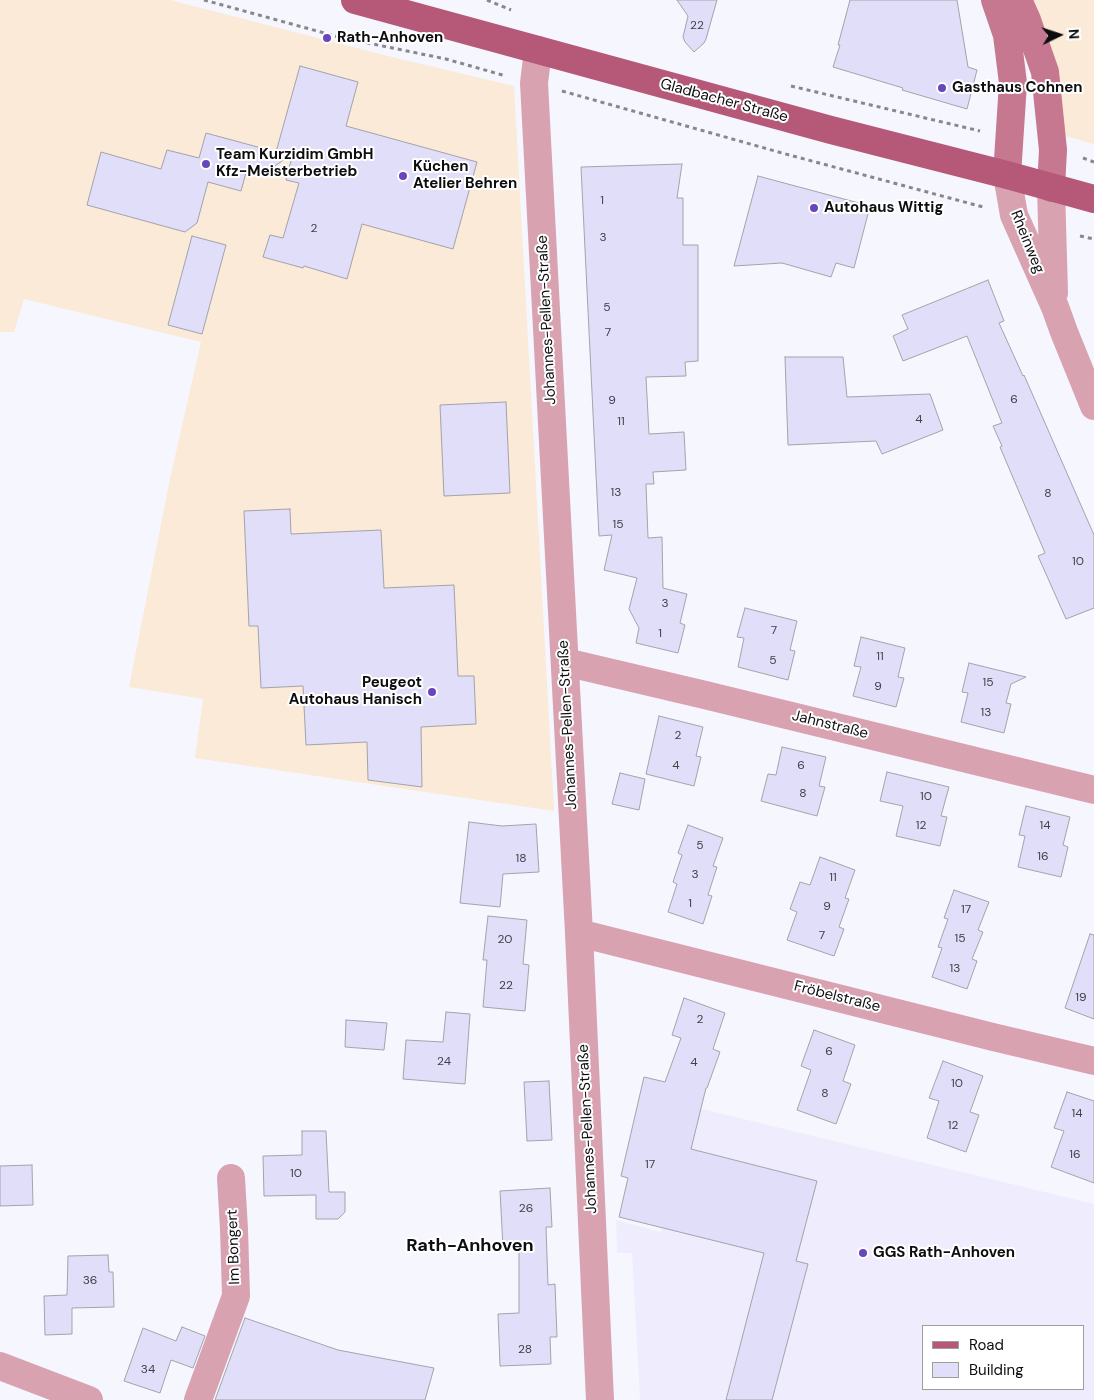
<!DOCTYPE html>
<html>
<head>
<meta charset="utf-8">
<style>
	body { margin:0 }
	#map { position:relative; width:1094px; height:1400px; overflow:hidden; background:#f6f6fe; font-family:"DM Sans",sans-serif }
	canvas { display:block }
	.legend { position:absolute; left:922px; top:1325px; width:162px; height:65px; box-sizing:border-box; background:#fff; border:1px solid #9e9e9f; margin:0; padding:6px 9px; list-style:none; font-size:15px; color:#0d0c0f }
	.legend li { display:flex; align-items:center; gap:10px; height:25px }
	.legend b { width:25px; border:1px solid #9e9e9f }
	.north { position:absolute; left:1034px; top:10px; width:50px; height:50px; -webkit-text-stroke:4px #fff; paint-order:stroke; rotate:86deg; font-size:14px; font-weight:700; line-height:20px; text-align:center; color:#0d0c0f }
	.north::after { content:''; display:block; margin:auto; width:18px; height:22px; background:#0d0c0f; clip-path:polygon(50% 0,100% 100%,50% 72%,0 100%) }
</style>
</head>
<body>
<div id="map">
<canvas width="1094" height="1400"></canvas>
<ul class="legend">
<li><b style="height:6px;background:#b65878"></b>Road</li>
<li><b style="height:14px;background:#e0def8"></b>Building</li>
</ul>
<div class="north">N</div>
</div>
<script>
const context = document.querySelector('canvas').getContext('2d');
context.lineJoin = 'round';
function fillPath(path, color) { context.fillStyle = color; context.fill(path, 'evenodd'); }
const poly = rows => new Path2D(rows.map(r => 'M' + r).join(''));
function strokePath(path, color, width, dash) { context.strokeStyle = color; context.lineWidth = width; context.lineCap = dash ? 'butt' : 'round'; context.setLineDash(dash || []); context.stroke(path); }
function label(font, color, halo, rows, align = 'center') {
  context.font = font + ' "DM Sans",sans-serif'; context.lineWidth = 4; context.setLineDash([]); context.textBaseline = 'middle'; context.strokeStyle = halo; context.fillStyle = color; for (const [text, x, y, turn = 0] of rows) {
    context.save(); context.translate(x, y); context.rotate((+turn || 0) * Math.PI / 180); context.textAlign = isNaN(turn) ? turn : align; if (halo) context.strokeText(text, 0, 0); context.fillText(text, 0, 0); context.restore();
  }
}
fillPath(poly([
	[0,0,170,0,392,57,514,86,554,811,195,758,203,699,129,687,170,479,201,342,24,299,14,332,0,332],
	[1031,0,1094,0,1094,144,1062,135]
]), '#faead7');
fillPath(poly([
	[690,1106,1094,1204,1094,1400,640,1400,632,1253,617,1253,616,1220,661,1232],
	[923,1326,1083,1326,1083,1389,923,1389]
]), '#efedfd');
const building = poly([
	[677,0,717,0,706,39,704,43,694,52,685,42,683,37,688,16,677,0],
	[850,0,957,0,968,67,977,70,967,109,902,90,903,88,833,67,840,45,838,45,850,0],
	[300,66,358,82,346,126,477,162,453,249,362,224,347,279,304,266,303,268,263,257,270,235,283,238,299,183,286,180,293,153,264,174,247,169,241,191,208,182,197,223,185,232,87,205,101,152,161,169,167,150,199,158,206,133,276,152,300,66],
	[682,164,677,198,683,198,683,245,698,245,698,361,685,362,686,376,646,377,649,434,684,432,686,470,653,472,654,484,646,484,648,538,662,537,663,588,687,594,680,623,685,625,678,653,636,643,639,628,629,609,637,578,604,570,612,535,599,536,581,167,682,164],
	[758,176,870,206,854,268,836,263,831,277,782,263,734,266,758,176],
	[192,236,226,245,202,334,168,325,192,236],
	[988,280,1004,321,999,323,1023,376,1024,375,1094,535,1094,608,1066,619,1038,556,1045,553,1000,447,1002,446,993,426,1002,423,967,336,903,361,893,336,908,329,902,315,988,280],
	[785,357,843,357,847,397,930,394,943,430,882,454,876,441,788,445,785,357],
	[506,402,510,493,444,496,440,405,506,402],
	[290,509,291,534,381,530,384,588,454,585,458,676,474,676,476,724,421,727,422,787,368,780,367,742,306,745,303,686,261,688,258,626,249,626,244,511,290,509],
	[745,608,797,621,790,650,795,651,788,680,738,667,744,638,737,637,745,608],
	[861,637,905,648,898,677,904,678,896,707,853,696,861,667,854,666,861,637],
	[969,663,1026,677,1011,684,1006,703,1011,704,1004,733,961,722,968,693,962,692,969,663],
	[659,716,703,727,696,756,701,757,694,786,646,774,659,716],
	[782,747,826,757,819,786,825,787,817,816,761,801,768,774,776,775,782,747],
	[887,772,949,787,941,816,947,817,940,846,896,836,903,806,880,801,887,772],
	[620,773,645,779,639,810,612,804,620,773],
	[1026,806,1070,817,1063,845,1068,847,1061,877,1018,867,1025,836,1019,835,1026,806],
	[469,822,502,826,536,824,539,872,503,874,500,907,460,903,469,822],
	[688,825,723,838,713,866,717,867,708,895,712,896,703,924,668,912,677,884,673,882,682,855,678,853,688,825],
	[820,857,855,870,845,898,849,899,839,927,844,929,834,956,787,940,797,912,790,909,800,882,810,885,820,857],
	[954,890,989,902,978,930,983,932,972,959,977,961,967,989,932,977,942,948,938,947,948,919,944,918,954,890],
	[488,916,527,920,523,964,529,965,525,1011,483,1007,487,960,483,960,488,916],
	[1090,934,1094,935,1094,1019,1065,1008,1090,934],
	[684,998,725,1013,713,1049,720,1052,707,1088,706,1088,691,1149,817,1181,796,1261,808,1264,772,1400,726,1400,764,1253,619,1217,628,1178,621,1176,644,1077,665,1082,681,1038,672,1035,684,998],
	[446,1012,470,1014,465,1084,403,1079,406,1040,443,1042,446,1012],
	[346,1020,387,1023,384,1050,345,1047,346,1020],
	[814,1030,855,1045,843,1081,851,1084,836,1124,797,1110,811,1070,801,1066,814,1030],
	[943,1061,983,1076,970,1112,979,1115,966,1152,927,1138,939,1101,929,1098,943,1061],
	[549,1081,552,1140,527,1141,524,1082,549,1081],
	[1067,1092,1094,1101,1094,1183,1051,1167,1064,1131,1054,1128,1067,1092],
	[302,1131,326,1131,329,1192,345,1192,345,1212,338,1219,316,1219,316,1195,264,1196,263,1156,302,1155,302,1131],
	[32,1165,33,1205,0,1206,0,1166,32,1165],
	[550,1188,552,1227,546,1227,548,1285,555,1284,557,1337,550,1337,551,1364,500,1366,498,1314,519,1313,519,1246,503,1247,500,1191,550,1188],
	[108,1255,109,1272,113,1272,114,1307,72,1308,72,1334,45,1335,44,1296,67,1295,68,1256,108,1255],
	[245,1318,338,1350,434,1368,425,1400,215,1400,245,1318],
	[182,1327,205,1336,193,1368,171,1360,160,1393,124,1381,143,1328,176,1341,182,1327]
]);
fillPath(building, '#e0def8');
strokePath(building, '#a3a3aa', 1);
strokePath(poly([
	[204,0,339,37,446,59,506,76],
	[487,0,511,10],
	[791,86,980,131],
	[562,91,782,153,983,207],
	[1083,158,1094,162],
	[1080,236,1094,239]
]), '#87878c', 3, [4, 4]);
strokePath(poly([
	[538,50,534,83,579,933,600,1400],
	[1007,175,1014,215,1055,307,1064,332,1094,406],
	[1051,188,1054,293],
	[565,662,705,695,1094,790],
	[579,933,993,1037,1094,1061],
	[0,1366,89,1400],
	[198,1400,236,1296,234,1229,231,1178]
]), '#d9a2b1', 28);
strokePath(poly([
	[995,0,1007,35,1013,83,1007,175],
	[1018,0,1027,20,1045,72,1053,150,1051,188]
]), '#c67890', 28);
strokePath(poly([
	[355,0,831,130,1007,175,1094,199]
]), '#b65878', 28);
for (const [x, y, r, color] of [
	[327,38,5,"#6746be"],
	[942,88,5,"#6746be"],
	[206,164,5,"#6746be"],
	[403,176,5,"#6746be"],
	[814,208,5,"#6746be"],
	[432,692,5,"#6746be"],
	[863,1253,5,"#6746be"]
]) { const dot = new Path2D(); dot.arc(x, y, r, 0, 2 * Math.PI); context.fillStyle = color; context.fill(dot); strokePath(dot, '#fff', 2); }
label('12px', '#424049', null, [
	["22",697,26],
	["1",602,201],
	["2",314,229],
	["3",603,238],
	["5",607,308],
	["7",608,333],
	["6",1014,400],
	["9",612,401],
	["4",919,420],
	["11",621,422],
	["13",616,493],
	["8",1048,494],
	["15",618,525],
	["10",1078,562],
	["3",665,604],
	["7",774,631],
	["1",660,634],
	["11",880,657],
	["5",773,661],
	["15",988,683],
	["9",878,687],
	["13",986,713],
	["2",678,736],
	["4",676,766],
	["6",801,766],
	["8",803,794],
	["10",926,797],
	["12",921,826],
	["14",1045,826],
	["5",700,846],
	["16",1043,857],
	["18",521,859],
	["3",695,875],
	["11",833,878],
	["1",690,904],
	["9",827,907],
	["17",966,910],
	["7",822,936],
	["15",960,939],
	["20",505,940],
	["13",955,969],
	["22",506,986],
	["19",1081,998],
	["2",700,1020],
	["6",829,1052],
	["24",444,1062],
	["4",694,1063],
	["10",957,1084],
	["8",825,1094],
	["14",1077,1114],
	["12",953,1126],
	["16",1075,1155],
	["17",650,1165],
	["10",296,1174],
	["26",526,1209],
	["36",90,1281],
	["28",525,1350],
	["34",148,1370]
]);
label('bold 15px', '#0d0c0f', '#fff', [
	["Rath-Anhoven",337,38],
	["Gasthaus Cohnen",952,88],
	["Team Kurzidim GmbH",216,155],
	["Kfz-Meisterbetrieb",216,172],
	["Küchen",413,167],
	["Atelier Behren",413,184],
	["Autohaus Wittig",824,208],
	["Peugeot",422,683,"right"],
	["Autohaus Hanisch",422,700,"right"],
	["GGS Rath-Anhoven",873,1253]
], 'left');
label('15px', '#0d0c0f', '#fff', [
	["Gladbacher Straße",724,101,15],
	["Rheinweg",1027,242,68],
	["Johannes-Pellen-Straße",547,320,-93],
	["Johannes-Pellen-Straße",568,725,-93],
	["Jahnstraße",830,725,14],
	["Fröbelstraße",837,997,14],
	["Johannes-Pellen-Straße",588,1129,-93],
	["Im Bongert",234,1247,-92]
]);
label('bold 18px', '#0d0c0f', '#fff', [
	["Rath-Anhoven",470,1246]
]);
</script>
</body>
</html>
